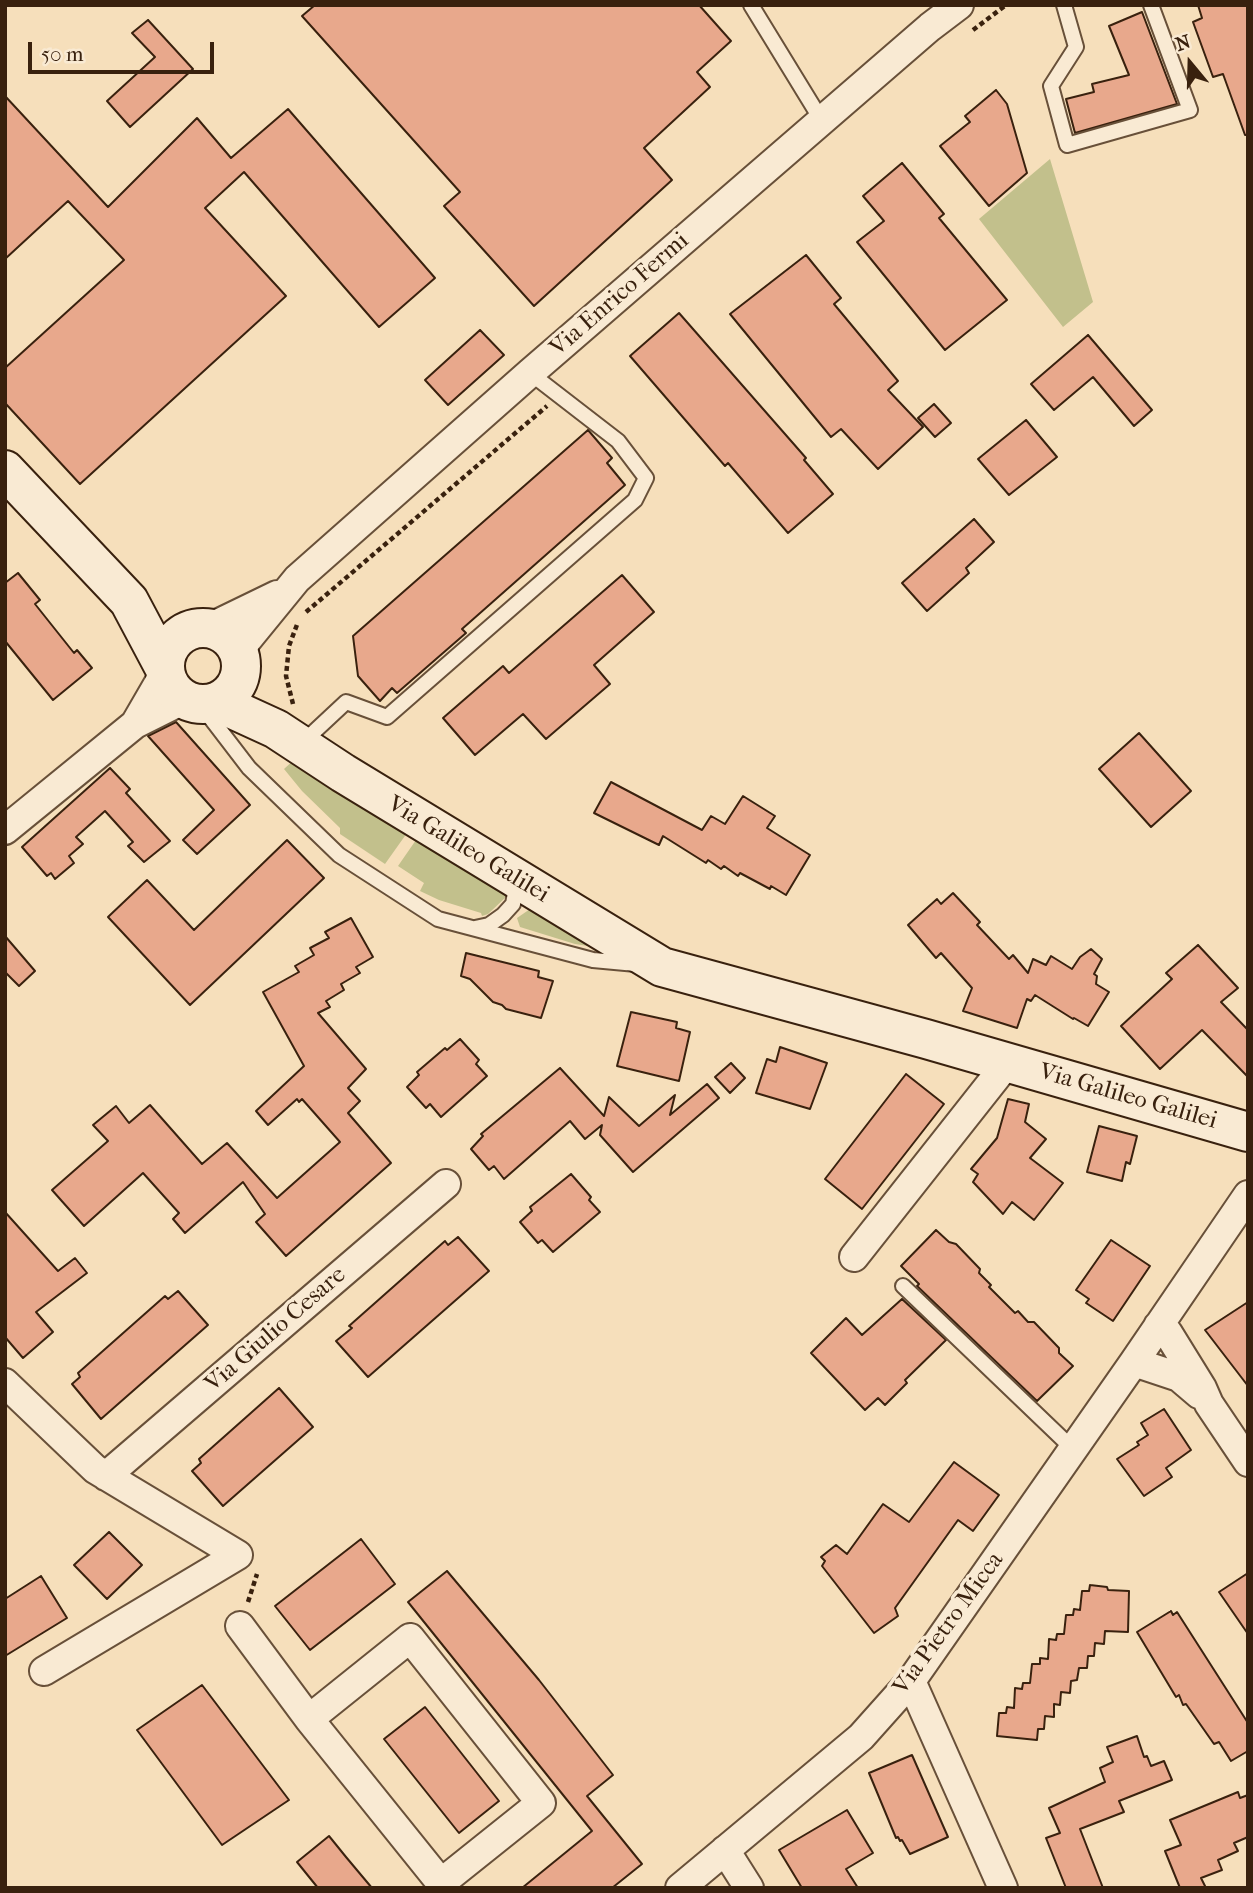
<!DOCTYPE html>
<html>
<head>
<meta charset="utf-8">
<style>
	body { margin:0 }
	#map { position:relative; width:1253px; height:1893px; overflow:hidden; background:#f6dfbb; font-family:"IM FELL French Canon",serif }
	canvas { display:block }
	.frame { position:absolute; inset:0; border:7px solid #39210e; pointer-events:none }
	.north { position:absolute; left:1155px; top:28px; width:70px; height:70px; -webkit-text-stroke:5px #f9ead3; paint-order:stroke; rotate:341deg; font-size:19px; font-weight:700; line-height:28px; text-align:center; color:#39210e }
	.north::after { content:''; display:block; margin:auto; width:24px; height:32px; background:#39210e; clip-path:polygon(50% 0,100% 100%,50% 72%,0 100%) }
	.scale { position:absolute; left:28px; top:42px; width:186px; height:32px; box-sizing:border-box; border:4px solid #39210e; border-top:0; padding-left:9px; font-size:21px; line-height:24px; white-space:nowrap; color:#39210e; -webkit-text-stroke:5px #f9ead3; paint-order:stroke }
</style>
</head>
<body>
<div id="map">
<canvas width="1253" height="1893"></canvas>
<div class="frame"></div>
<div class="north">N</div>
<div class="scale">50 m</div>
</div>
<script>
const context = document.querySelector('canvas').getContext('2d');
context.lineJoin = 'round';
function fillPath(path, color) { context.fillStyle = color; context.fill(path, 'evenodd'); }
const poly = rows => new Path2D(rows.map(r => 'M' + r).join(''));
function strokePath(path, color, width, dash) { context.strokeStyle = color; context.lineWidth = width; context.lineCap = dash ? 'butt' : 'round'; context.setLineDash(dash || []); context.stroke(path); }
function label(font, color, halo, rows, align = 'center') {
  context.font = font + ' "IM FELL French Canon",serif'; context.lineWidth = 7; context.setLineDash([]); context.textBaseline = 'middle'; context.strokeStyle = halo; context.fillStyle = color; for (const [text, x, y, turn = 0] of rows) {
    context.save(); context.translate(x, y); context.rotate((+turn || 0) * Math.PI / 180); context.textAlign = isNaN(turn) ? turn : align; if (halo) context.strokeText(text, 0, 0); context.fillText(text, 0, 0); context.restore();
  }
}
fillPath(poly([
	[1050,159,1093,302,1063,327,979,219],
	[296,758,407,833,385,864,340,834,340,828,302,791,284,769],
	[416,840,508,890,506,897,488,914,482,916,481,913,439,900,420,891,424,883,398,866],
	[533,907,621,951,575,944,520,927,517,918]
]), '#c2c08c');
const building = poly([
	[315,5,699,5,731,41,697,72,710,87,644,148,672,180,534,306,444,206,460,192,302,16,315,5],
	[1198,5,1248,5,1248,135,1245,135,1223,74,1213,77,1193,22,1202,18,1198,5],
	[1142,12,1177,104,1075,133,1066,99,1094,92,1092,84,1129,75,1109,26,1142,12],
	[148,20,193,69,130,127,107,101,155,57,132,33,148,20],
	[996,90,1007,104,1027,173,989,206,940,146,970,122,965,116,996,90],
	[5,96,108,207,197,118,231,158,288,109,435,278,379,327,244,172,205,208,286,296,80,484,5,403,5,368,124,260,68,201,5,259,5,96],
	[902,163,944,214,939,218,1007,300,945,350,857,242,884,221,863,196,902,163],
	[806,255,841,298,834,304,898,381,888,390,923,427,878,469,841,429,831,437,730,314,806,255],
	[679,313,806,458,804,460,833,494,788,533,728,463,725,466,630,356,679,313],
	[480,330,504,355,448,405,425,380,480,330],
	[1088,335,1152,410,1134,426,1093,377,1054,410,1031,384,1088,335],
	[934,404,951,423,935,437,918,418,934,404],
	[1026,420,1057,457,1009,495,978,459,1026,420],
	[588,430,612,458,607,463,625,485,462,629,466,633,397,693,392,688,380,701,358,676,353,636,588,430],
	[974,519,994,542,966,568,969,573,927,611,902,583,974,519],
	[18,573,40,600,35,604,74,653,77,650,92,668,53,700,5,641,5,583,18,573],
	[622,575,654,612,594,665,610,684,546,739,523,714,475,755,443,718,503,666,509,673,622,575],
	[176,722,250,805,197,854,183,840,214,810,148,736,176,722],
	[1139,733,1191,791,1151,827,1099,769,1139,733],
	[110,768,130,789,126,793,170,841,144,862,128,846,133,842,105,811,76,837,83,844,69,856,74,863,55,879,51,873,47,876,22,847,110,768],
	[611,782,702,830,711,816,725,824,743,796,775,816,767,828,810,855,786,895,771,886,770,889,740,873,738,876,724,866,721,869,708,860,706,863,663,836,659,845,594,813,611,782],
	[287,840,324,878,190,1005,108,917,147,880,194,930,287,840],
	[953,893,980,922,977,925,1009,959,1013,955,1028,973,1033,959,1046,965,1051,956,1072,969,1080,957,1091,949,1102,959,1094,974,1097,976,1096,984,1109,992,1088,1026,1074,1018,1073,1019,1035,995,1031,1001,1027,999,1017,1028,963,1011,972,988,941,953,936,958,908,925,937,899,941,904,953,893],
	[351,918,373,957,356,967,360,973,341,984,344,990,326,1001,330,1007,318,1013,366,1069,348,1088,360,1101,348,1113,391,1163,286,1256,256,1222,265,1214,243,1182,185,1233,173,1219,179,1213,143,1173,84,1226,52,1190,108,1141,93,1125,116,1106,129,1123,150,1105,202,1164,227,1143,277,1198,340,1142,302,1099,299,1102,297,1099,268,1125,256,1111,304,1066,263,992,299,972,295,966,314,955,310,948,329,938,325,932,351,918],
	[5,936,35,971,19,986,5,972,5,936],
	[1198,945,1238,988,1221,1002,1248,1030,1248,1077,1202,1030,1160,1069,1121,1026,1172,979,1166,973,1198,945],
	[466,953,539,971,538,977,553,981,541,1018,506,1009,502,1005,493,1002,470,979,461,976,466,953],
	[631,1012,677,1022,676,1028,690,1032,679,1081,617,1066,631,1012],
	[460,1039,479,1060,476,1064,487,1076,441,1117,430,1104,426,1108,407,1087,419,1075,417,1072,445,1048,447,1050,460,1039],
	[780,1047,827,1063,810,1109,756,1093,767,1059,776,1062,780,1047],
	[731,1063,745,1078,730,1093,715,1077,731,1063],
	[560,1068,604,1116,609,1097,639,1126,675,1095,670,1115,707,1084,719,1098,633,1172,600,1135,602,1125,585,1139,570,1121,504,1179,494,1166,489,1170,471,1149,483,1136,481,1134,560,1068],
	[906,1074,944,1104,862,1209,825,1179,906,1074],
	[1008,1099,1029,1104,1025,1122,1046,1139,1030,1158,1063,1183,1034,1220,1012,1202,1003,1214,973,1182,978,1174,971,1169,997,1138,1008,1099],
	[1099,1126,1137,1136,1130,1164,1126,1162,1122,1181,1087,1172,1099,1126],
	[571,1174,591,1197,589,1200,600,1212,553,1252,542,1240,538,1243,520,1222,532,1211,530,1207,571,1174],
	[5,1212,58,1271,75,1258,87,1273,36,1312,53,1332,23,1358,5,1337,5,1212],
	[936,1230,949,1242,956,1244,980,1269,979,1273,991,1285,989,1287,1015,1313,1018,1311,1028,1322,1034,1322,1059,1348,1059,1353,1073,1366,1037,1401,917,1286,919,1284,901,1266,936,1230],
	[458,1237,489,1271,368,1377,336,1341,352,1328,349,1326,445,1241,448,1245,458,1237],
	[1111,1240,1150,1266,1113,1321,1086,1303,1089,1299,1076,1290,1111,1240],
	[178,1291,208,1325,101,1419,72,1384,80,1377,78,1373,165,1296,168,1299,178,1291],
	[902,1299,946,1340,905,1380,907,1383,885,1405,878,1398,865,1410,811,1353,846,1318,862,1335,902,1299],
	[1248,1302,1248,1386,1205,1330,1248,1302],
	[279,1388,313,1427,223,1506,192,1471,201,1463,199,1459,279,1388],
	[1164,1409,1191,1450,1166,1468,1172,1477,1144,1496,1117,1459,1139,1445,1137,1442,1148,1435,1141,1423,1164,1409],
	[954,1462,999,1495,973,1531,958,1520,895,1608,898,1616,874,1633,822,1566,825,1561,821,1557,836,1545,847,1554,883,1504,909,1522,954,1462],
	[109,1532,142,1565,107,1599,74,1565,109,1532],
	[361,1539,395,1584,310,1650,275,1606,361,1539],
	[447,1571,539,1680,613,1775,587,1796,642,1864,612,1888,522,1888,592,1831,408,1602,447,1571],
	[1248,1573,1248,1634,1219,1592,1248,1573],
	[41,1576,67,1618,5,1656,5,1599,41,1576],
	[1090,1585,1107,1587,1108,1590,1129,1591,1128,1632,1105,1631,1104,1644,1095,1643,1094,1656,1088,1656,1087,1668,1079,1668,1077,1680,1071,1681,1070,1693,1061,1692,1060,1705,1054,1704,1054,1717,1045,1716,1044,1729,1038,1729,1037,1740,997,1736,999,1713,1006,1713,1007,1707,1014,1708,1015,1688,1022,1689,1023,1683,1030,1683,1032,1664,1040,1664,1040,1658,1048,1659,1049,1639,1056,1640,1057,1634,1064,1634,1066,1615,1073,1615,1074,1609,1080,1610,1082,1591,1089,1591,1090,1585],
	[1171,1611,1173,1615,1177,1612,1248,1723,1248,1751,1231,1761,1219,1742,1214,1744,1186,1704,1183,1705,1179,1695,1176,1697,1137,1632,1171,1611],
	[202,1685,289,1800,222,1845,137,1730,202,1685],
	[425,1707,499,1801,459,1833,384,1739,425,1707],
	[1137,1736,1144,1757,1147,1756,1151,1766,1164,1761,1172,1780,1119,1801,1124,1812,1080,1829,1103,1888,1066,1888,1046,1838,1060,1833,1049,1808,1105,1782,1100,1768,1113,1762,1107,1747,1137,1736],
	[912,1755,948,1837,910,1854,902,1840,900,1841,898,1837,896,1838,869,1773,912,1755],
	[1238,1792,1240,1798,1248,1795,1248,1837,1234,1843,1238,1851,1218,1860,1222,1870,1201,1878,1206,1888,1180,1888,1165,1851,1181,1845,1170,1820,1238,1792],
	[847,1810,873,1853,846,1869,858,1888,802,1888,779,1850,847,1810],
	[329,1836,346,1857,372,1888,318,1888,297,1862,329,1836]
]);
fillPath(building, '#e8a88c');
strokePath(building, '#39210e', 2);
const lane = poly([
	[751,5,822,121],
	[1064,5,1076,47,1051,86,1067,145,1190,110,1151,5],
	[203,708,249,768,339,855,438,919,593,960,636,964],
	[301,744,346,702,387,717,635,500,646,478,618,441,530,373],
	[475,928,489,925,503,915,513,904,515,893,510,884],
	[903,1286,1072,1448]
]);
const street = poly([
	[211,627,277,595],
	[239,650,297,579,530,373,930,27,959,5],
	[135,724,164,674],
	[5,830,135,724,183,700],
	[854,1257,1008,1062],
	[1158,1326,1168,1333,1202,1388,1209,1404,1248,1462],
	[1134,1362,1179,1377,1199,1394],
	[5,1383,95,1469,238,1555,44,1671],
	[106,1476,446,1184],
	[240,1626,309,1719,445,1888],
	[911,1681,1003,1888],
	[309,1719,410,1638,541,1803,441,1883],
	[725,1850,749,1888],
	[680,1888,861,1737,911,1681,1134,1362,1248,1195]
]);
const secondary = poly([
	[5,470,129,601,163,665],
	'165 666a38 38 0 1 1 76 0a38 38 0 1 1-76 0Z',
	[217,702,276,729,343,773,662,967,926,1039,1248,1132]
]);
strokePath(lane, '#685039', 18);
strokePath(street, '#685039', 32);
strokePath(secondary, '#39210e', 42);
strokePath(poly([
	[973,30,1006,5],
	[306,612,547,406],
	[293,704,286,676,289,646,298,622],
	[248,1602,257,1574]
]), '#39210e', 4.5, [5, 3.5]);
strokePath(lane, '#f9ead3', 14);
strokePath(street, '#f9ead3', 28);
strokePath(secondary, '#f9ead3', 38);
label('24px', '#39210e', '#f9ead3', [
	["Via Enrico Fermi",620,295,-41],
	["Via Galileo Galilei",468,850,31],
	["Via Galileo Galilei",1128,1097,16],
	["Via Giulio Cesare",276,1330,-41],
	["Via Pietro Micca",949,1624,-54]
]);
</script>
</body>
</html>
